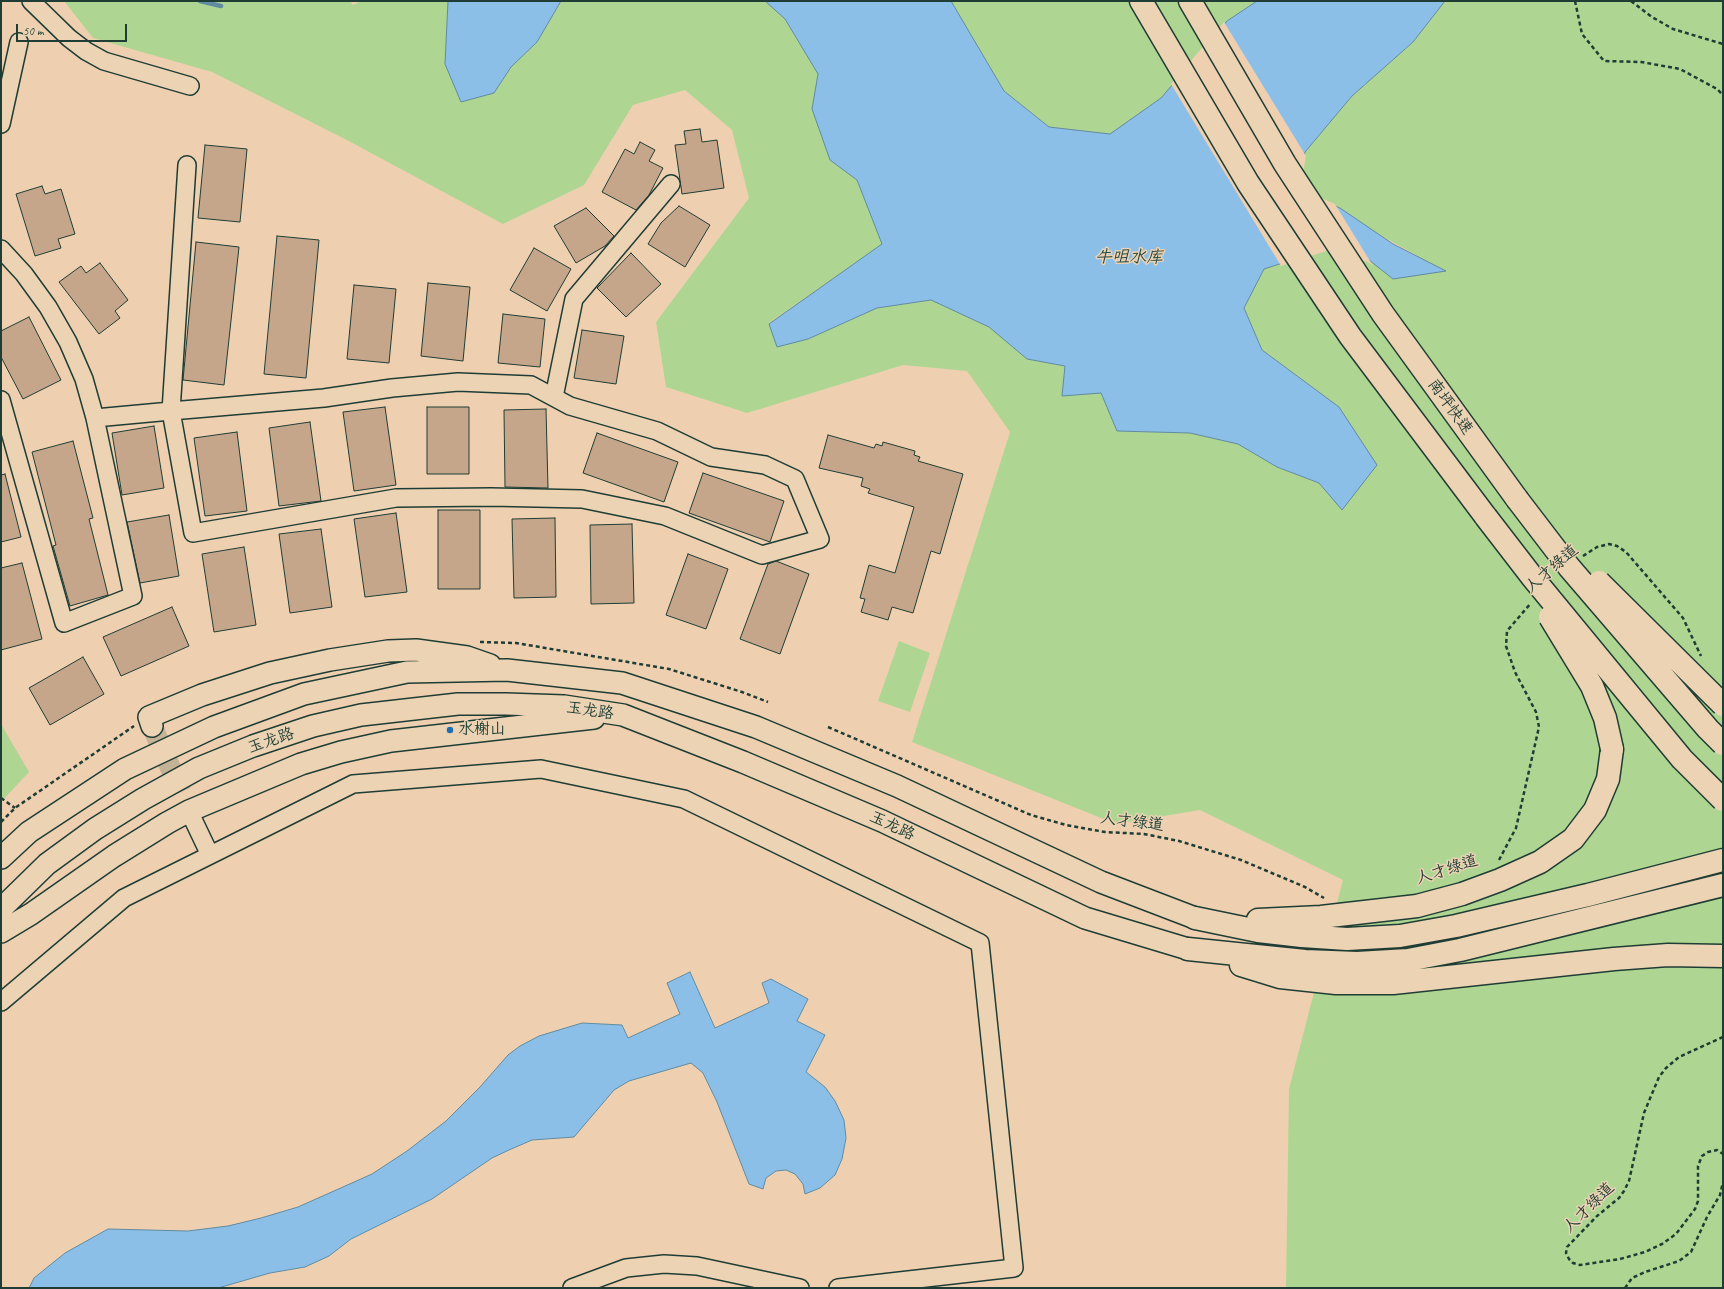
<!DOCTYPE html>
<html>
<head>
<meta charset="utf-8">
<style>
	body { margin:0 }
	#map { position:relative; width:1724px; height:1289px; overflow:hidden; background:#eed0b1; font-family:Caveat,sans-serif }
	canvas { display:block }
	.frame { position:absolute; inset:0; border:2px solid #1f3d34; pointer-events:none }
	.scale { position:absolute; left:16px; top:24px; width:111px; height:18px; box-sizing:border-box; border:2px solid #1f3d34; border-top:0; padding-left:5px; font-size:12px; line-height:14px; white-space:nowrap; color:#1f3d34; -webkit-text-stroke:3px #ecd3b4; paint-order:stroke }
</style>
</head>
<body>
<div id="map">
<canvas width="1724" height="1289"></canvas>
<div class="frame"></div>
<div class="scale">50 m</div>
</div>
<script>
const context = document.querySelector('canvas').getContext('2d');
context.lineJoin = 'round';
function fillPath(path, color) { context.fillStyle = color; context.fill(path, 'evenodd'); }
const poly = rows => new Path2D(rows.map(r => 'M' + r).join(''));
function strokePath(path, color, width, dash) { context.strokeStyle = color; context.lineWidth = width; context.lineCap = dash ? 'butt' : 'round'; context.setLineDash(dash || []); context.stroke(path); }
function label(font, color, halo, rows, align = 'center') {
  context.font = font + ' Caveat,"LXGW WenKai TC",sans-serif'; context.lineWidth = 3; context.setLineDash([]); context.textBaseline = 'middle'; context.strokeStyle = halo; context.fillStyle = color; for (const [text, x, y, turn = 0] of rows) {
    context.save(); context.translate(x, y); context.rotate((+turn || 0) * Math.PI / 180); context.textAlign = isNaN(turn) ? turn : align; if (halo) context.strokeText(text, 0, 0); context.fillText(text, 0, 0); context.restore();
  }
}
fillPath(poly([
	[64,1,350,1,353,5,361,1,448,1,445,64,494,93,511,67,537,42,561,1,765,1,785,19,818,74,812,109,830,160,857,180,883,244,769,323,808,339,877,308,931,300,989,327,1027,359,1065,366,1101,393,1118,431,1190,433,1238,444,1277,467,1319,483,1342,510,1339,407,1262,350,1244,308,1264,269,1329,248,1445,271,1298,190,1305,152,1352,96,1413,42,1445,1,1723,1,1723,1288,1286,1288,1289,1089,1343,880,1200,810,1116,824,912,742,1010,432,967,371,903,365,747,413,666,387,656,322,749,198,732,130,685,90,633,105,584,185,503,224,345,139,212,72,93,38],
	[951,1,1257,1,1227,21,1161,98,1110,134,1049,127,1004,91],
	[899,641,930,653,910,712,878,701],
	[1,724,29,772,1,802]
]), '#aed692');
const water = poly([
	[448,1,561,1,537,42,511,67,494,93,461,102,445,64,448,1],
	[765,1,951,1,1004,91,1049,127,1110,134,1161,98,1227,21,1257,1,1445,1,1413,42,1352,96,1305,152,1298,190,1340,208,1393,244,1446,271,1393,279,1369,260,1329,248,1264,269,1244,308,1262,350,1339,407,1377,465,1342,510,1319,483,1277,467,1238,444,1190,433,1117,431,1101,393,1062,396,1065,366,1027,359,989,327,931,300,877,308,808,339,777,347,769,324,882,244,857,180,830,160,812,109,818,74,785,19,765,1],
	[690,972,715,1028,769,1003,762,983,771,979,808,999,797,1021,825,1035,806,1072,825,1087,835,1101,844,1120,846,1138,842,1159,835,1175,820,1188,805,1194,803,1184,795,1174,786,1170,776,1171,766,1178,763,1189,749,1184,717,1102,703,1073,691,1063,629,1081,614,1090,574,1137,532,1140,509,1150,492,1158,432,1199,351,1239,329,1256,305,1267,270,1273,218,1288,29,1288,34,1278,65,1253,108,1229,188,1231,228,1226,261,1218,298,1207,372,1174,407,1151,446,1121,480,1087,508,1055,520,1046,539,1036,582,1023,622,1025,628,1038,680,1014,667,983,690,972]
]);
fillPath(water, '#8bbfe8');
strokePath(water, '#608ba0', 1);
fillPath(poly([
	[1224,22,1306,156,1300,189,1335,204,1373,266,1368,262,1329,250,1281,266,1171,84]
]), '#eed0b1');
strokePath(poly([
	[200,1,221,6]
]), '#608ba0', 4.5);
const building = poly([
	[700,129,702,142,717,140,724,188,682,194,675,145,686,144,684,131,700,129],
	[640,142,655,150,649,161,663,168,649,195,636,210,602,192,625,149,634,154,640,142],
	[205,145,247,149,240,222,198,218,205,145],
	[42,186,45,194,61,189,75,234,58,239,61,248,35,256,16,194,42,186],
	[679,206,710,225,685,267,648,244,661,223,679,206],
	[586,208,614,236,605,246,576,263,554,226,586,208],
	[277,236,319,240,306,378,264,374,277,236],
	[196,242,239,247,224,385,183,380,196,242],
	[534,248,571,269,547,311,510,290,534,248],
	[631,253,661,284,626,317,597,288,631,253],
	[100,263,128,300,115,311,120,318,99,334,59,282,81,266,86,273,100,263],
	[428,283,470,287,463,361,421,356,428,283],
	[354,285,396,289,389,363,347,359,354,285],
	[503,314,545,319,540,367,498,363,503,314],
	[29,317,61,380,23,399,1,357,1,331,29,317],
	[582,330,624,336,616,384,574,378,582,330],
	[385,407,396,485,354,491,343,412,385,407],
	[427,407,469,407,469,474,427,474,427,407],
	[546,409,548,488,505,487,504,410,546,409],
	[310,422,321,501,279,506,269,428,310,422],
	[154,426,164,488,122,495,112,433,154,426],
	[237,432,247,511,205,516,194,438,237,432],
	[597,433,678,462,664,502,583,473,597,433],
	[828,435,874,448,876,444,882,446,883,442,915,451,914,455,920,457,918,461,963,474,940,554,931,551,913,613,892,607,888,620,861,612,865,599,860,598,869,565,895,573,914,507,868,493,870,489,861,486,863,478,819,468,828,435],
	[73,441,93,518,89,519,108,595,70,606,53,546,56,545,32,452,73,441],
	[703,473,784,501,770,542,689,513,703,473],
	[5,474,21,537,1,542,1,475,5,474],
	[438,510,480,510,480,589,438,589,438,510],
	[396,513,407,592,365,597,354,519,396,513],
	[169,515,179,576,140,583,127,522,169,515],
	[555,518,556,597,514,598,512,519,555,518],
	[632,524,634,603,591,604,590,525,632,524],
	[321,529,332,607,290,613,279,534,321,529],
	[244,547,256,625,214,632,202,554,244,547],
	[688,554,728,569,706,629,666,615,688,554],
	[776,561,809,574,780,654,740,639,768,564,776,561],
	[22,563,42,639,1,650,1,568,22,563],
	[172,607,189,646,121,676,103,637,172,607],
	[83,657,104,694,50,725,29,688,83,657]
]);
fillPath(building, '#c6a68b');
strokePath(building, '#1f3d34', 1);
strokePath(poly([
	[152,726,181,792]
]), '#c5b398', 21, [21, 10]);
const minor = poly([
	[31,1,69,38,86,51,104,61,190,86],
	[1,124,19,42],
	[1,249,24,274,48,307,68,342,84,379,95,418,133,596,64,623,1,400],
	[554,397,574,299,671,184],
	[95,418,171,411,324,398,392,388,458,382,531,385,570,406,657,431,711,457,765,465,795,479,820,539,762,555,665,516,582,499,491,497,396,498,193,533,171,411,187,165],
	[189,811,210,855],
	[1,1002,124,898,353,784,541,769,684,799,980,943,1014,1268,838,1288],
	[572,1288,626,1268,664,1264,697,1266,800,1288]
]);
const major = poly([
	[152,726,149,717,202,695,270,673,330,660,388,651,416,650,467,657,490,665],
	[1,858,29,832,125,769,214,727,304,694,407,672,507,670,622,683,756,727,897,786,1101,882,1195,918],
	[1,909,47,864,95,829,143,799,199,768,253,746,313,726,361,715,458,704,506,704,564,706,623,715,743,762,882,821,1085,918,1188,949],
	[1,932,31,914,114,856,167,823,189,811,301,764,341,752,391,741,594,718]
]);
const highway = poly([
	[1141,1,1248,183,1350,336,1486,517],
	[1190,1,1285,164,1383,314,1517,499],
	[1195,918,1258,931,1302,936,1347,939,1400,936,1456,926,1588,895,1723,860],
	[1258,920,1321,917,1417,906,1462,894,1500,880,1540,862,1573,839,1595,810,1608,779,1612,749],
	[1188,949,1305,961,1357,963,1408,960,1460,950,1723,885],
	[1241,965,1280,977,1336,983,1393,983,1614,959,1668,955,1723,956]
]);
strokePath(minor, '#1f3d34', 20);
strokePath(major, '#1f3d34', 24);
strokePath(highway, '#1f3d34', 25);
strokePath(poly([
	[1575,1,1582,34,1604,61,1641,62,1680,69,1717,89,1723,95],
	[1631,1,1652,17,1673,29,1723,44],
	[1583,556,1597,547,1609,544,1617,546,1626,552,1683,618,1701,656],
	[480,642,516,643,669,669,742,692,768,702],
	[828,727,1031,815,1066,825,1105,832,1144,834,1179,841,1241,860,1305,887,1324,898],
	[1,798,15,808],
	[1,822,15,808,134,726],
	[1499,860,1516,828,1539,727,1536,712,1515,672,1506,646,1507,631,1531,603],
	[1723,1037,1679,1057,1666,1068,1659,1077,1644,1113,1629,1181,1624,1191,1619,1198,1597,1216,1567,1247,1566,1253,1569,1259,1573,1263,1580,1265,1620,1259,1645,1252,1662,1244,1676,1234,1695,1209,1698,1201,1698,1166,1702,1156,1708,1152,1717,1150,1723,1154],
	[1625,1288,1632,1278,1645,1272,1679,1261,1691,1252,1707,1217,1720,1195,1723,1182]
]), '#1f3d34', 2.5, [4, 3]);
strokePath(minor, '#ecd3b4', 17);
strokePath(major, '#ecd3b4', 21);
strokePath(highway, '#ecd3b4', 22);
const highwayBridge = poly([
	[1517,499,1569,567,1708,729,1723,744],
	[1486,517,1533,578,1682,759,1723,800],
	[1599,582,1723,705],
	[1550,617,1592,686,1605,718,1612,749]
]);
strokePath(highwayBridge, '#1f3d34', 25, []);
strokePath(highwayBridge, '#ecd3b4', 22);
for (const [x, y, r, color] of [
	[450,730,4,"#1f6fb2"]
]) { const dot = new Path2D(); dot.arc(x, y, r, 0, 2 * Math.PI); context.fillStyle = color; context.fill(dot); strokePath(dot, '#ecd3b4', 1.5); }
label('16px', '#1f3d34', '#ecd3b4', [
	["南坪快速",1450,407,54],
	["人才绿道",1552,569,-41],
	["玉龙路",590,711,8],
	["玉龙路",271,741,-19],
	["人才绿道",1132,822,7],
	["玉龙路",892,826,25],
	["人才绿道",1447,870,-18],
	["人才绿道",1589,1208,-45]
]);
label('16px', '#1f3d34', '#ecd3b4', [
	["水榭山",458,730]
], 'left');
label('italic 17px', '#2a4a46', '#ecd3b4', [
	["牛咀水库",1129,258]
]);
</script>
</body>
</html>
